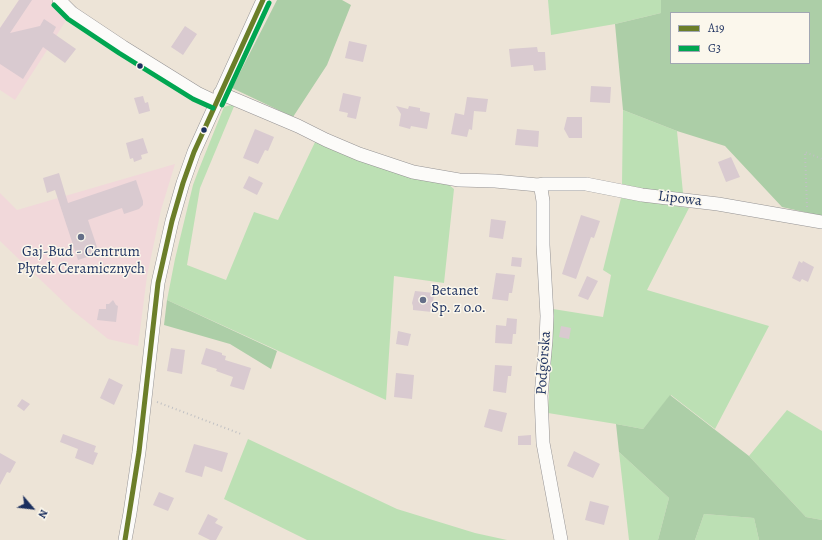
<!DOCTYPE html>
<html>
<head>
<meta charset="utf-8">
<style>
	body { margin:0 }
	#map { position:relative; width:822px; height:540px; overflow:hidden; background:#ede4d7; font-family:Alegreya,serif }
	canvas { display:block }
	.legend { position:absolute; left:670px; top:12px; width:140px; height:52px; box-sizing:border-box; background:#fbf7ec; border:1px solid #a1a7b3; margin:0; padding:5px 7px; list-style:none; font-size:12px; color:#1b2f5e }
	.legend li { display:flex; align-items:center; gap:8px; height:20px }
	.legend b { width:20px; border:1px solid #a1a7b3 }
	.north { position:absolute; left:12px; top:488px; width:40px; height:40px; -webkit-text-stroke:3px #fbf7ec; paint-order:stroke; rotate:118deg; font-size:11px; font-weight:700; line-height:16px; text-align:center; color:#1b2f5e }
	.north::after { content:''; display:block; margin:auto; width:14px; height:18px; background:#1b2f5e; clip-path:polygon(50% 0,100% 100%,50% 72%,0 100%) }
</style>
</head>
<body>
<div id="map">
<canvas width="822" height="540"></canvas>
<ul class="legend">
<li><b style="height:5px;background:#6b7e29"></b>A19</li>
<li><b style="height:5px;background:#00a651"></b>G3</li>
</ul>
<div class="north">N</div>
</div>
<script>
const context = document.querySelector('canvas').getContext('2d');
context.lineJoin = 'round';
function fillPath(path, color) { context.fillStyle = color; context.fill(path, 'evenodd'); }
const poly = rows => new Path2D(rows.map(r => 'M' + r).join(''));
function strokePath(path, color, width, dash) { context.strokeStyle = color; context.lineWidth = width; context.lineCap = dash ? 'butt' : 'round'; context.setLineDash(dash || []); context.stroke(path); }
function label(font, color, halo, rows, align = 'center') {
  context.font = font + ' Alegreya,serif'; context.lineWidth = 3; context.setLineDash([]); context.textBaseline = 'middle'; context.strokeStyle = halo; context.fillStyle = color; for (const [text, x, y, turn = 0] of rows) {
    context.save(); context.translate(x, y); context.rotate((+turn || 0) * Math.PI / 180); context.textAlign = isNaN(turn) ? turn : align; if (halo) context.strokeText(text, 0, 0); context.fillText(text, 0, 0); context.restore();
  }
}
fillPath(poly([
	[19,0,50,0,67,19,15,100,0,90,0,28],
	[175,164,161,210,147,276,138,346,108,339,72,310,0,241,0,193,17,210]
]), '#f1d8da');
fillPath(poly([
	[548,0,661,0,661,13,615,24,551,35],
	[235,104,200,188,187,265,226,280,254,212,278,220,316,140,448,184,454,189,444,283,394,276,386,400,167,300,175,259,193,185,199,169,224,107],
	[623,110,677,131,683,193,649,190,622,184],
	[621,198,689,208,647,290,769,326,715,429,671,395,643,429,616,424,548,413,553,309,603,317,611,275,603,270],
	[787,410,822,431,822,520,806,517,749,456],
	[248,439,397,509,475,533,507,540,307,540,224,499],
	[619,452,669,498,658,540,629,540],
	[704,514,754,518,759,540,695,540]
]), '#bce0b4');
fillPath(poly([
	[277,0,342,0,351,5,327,65,293,117,232,88],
	[661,0,822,0,822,216,782,207,725,146,677,131,623,110,615,24,661,13],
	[671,13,809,13,809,63,671,63],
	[167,300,277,351,271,369,230,344,164,325],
	[670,395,749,456,806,517,822,520,822,540,759,540,754,518,704,514,695,540,658,540,669,498,619,452,616,424,643,429]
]), '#accea7');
fillPath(poly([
	[19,0,32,0,10,33,40,26,44,19,56,27,53,33,76,49,65,63,43,47,23,79,0,64,0,28],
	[185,26,197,34,183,55,171,47],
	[349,41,367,45,363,62,345,58],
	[537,47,538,52,545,52,546,70,534,71,533,65,511,67,509,49],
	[591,86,611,87,610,103,590,102],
	[343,93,361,97,356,119,347,117,348,113,339,111],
	[143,96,145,103,148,102,150,111,139,114,134,98],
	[467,97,488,99,486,112,474,111,472,130,469,129,467,137,451,134,455,113,464,115],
	[396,106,408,109,409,106,420,108,420,111,430,113,427,129,411,126,410,129,399,126,401,114],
	[567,117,582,117,582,138,569,138,564,129],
	[255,129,274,137,268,151,265,150,258,164,243,158],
	[517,129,539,131,538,147,515,145],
	[143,138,148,153,141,155,142,159,134,162,133,158,130,159,126,143],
	[731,157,740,177,726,182,718,162],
	[59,173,68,203,136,180,143,201,143,205,139,209,124,214,122,208,88,220,99,253,78,260,55,190,47,193,43,178],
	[249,176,263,183,257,195,243,188],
	[581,215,600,221,594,238,591,237,576,279,562,274],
	[491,219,506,221,503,239,489,237],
	[512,257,522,258,521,267,511,266],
	[799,261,802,263,803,261,814,267,808,282,802,279,800,282,792,278],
	[496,273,515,275,512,293,509,293,508,301,492,299],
	[587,276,598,281,588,300,578,296],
	[415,291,434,293,432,312,413,310,413,306,412,303],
	[113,300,116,305,118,306,116,322,97,320,99,309,106,309,106,304,109,304],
	[507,318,517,319,516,334,513,334,512,344,495,343,496,325,506,326],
	[561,326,571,328,569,339,559,337],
	[398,331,411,334,408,346,396,344],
	[171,348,185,350,182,374,167,371],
	[206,348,222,353,222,355,226,356,225,360,251,368,244,390,230,386,233,377,216,371,217,369,201,364],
	[495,365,512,366,511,376,508,376,506,393,493,391],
	[396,373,414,375,412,399,394,397],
	[109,378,123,385,114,405,100,398],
	[22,399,30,404,24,411,17,406],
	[489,409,507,413,502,432,484,427],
	[63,434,96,446,94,452,98,453,93,465,75,458,78,449,60,442],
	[531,435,531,445,518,445,518,436],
	[194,444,228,453,222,472,205,466,202,477,185,472],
	[574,451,600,464,593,478,567,466],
	[0,453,16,462,10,473,7,472,0,485],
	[159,492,174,498,168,511,153,505],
	[590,501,609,506,604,525,585,520],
	[208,514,218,519,215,523,223,527,216,540,210,540,198,534]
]), '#d9cad0');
const minor = poly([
	[59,0,72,13,123,47,197,93,216,102],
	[220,93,298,126,326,140,359,154,413,172,459,180,495,181,538,185,544,184,586,184,642,195,718,204,822,222],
	[538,185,541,189,543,201,543,245,547,316,546,340,541,396,543,443,561,540],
	[125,540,130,513,139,452,158,283,172,221,183,183,194,152,263,0]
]);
strokePath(minor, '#959394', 14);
strokePath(poly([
	[807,207,805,152,822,159],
	[157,402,241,434]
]), '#c0c0c3', 2, [1, 3]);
strokePath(minor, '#fcfbf9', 13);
strokePath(poly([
	[125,540,139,452,158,283,172,221,183,183,194,152,263,0]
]), '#6b7e29', 5);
strokePath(poly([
	[54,5,68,19,119,53,193,99,213,108],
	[222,105,269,3]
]), '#00a651', 5);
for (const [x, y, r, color] of [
	[140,66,3.5,"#1b2f5e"],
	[204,130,3.5,"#1b2f5e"],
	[81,237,4,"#646e88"],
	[423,300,4,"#646e88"]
]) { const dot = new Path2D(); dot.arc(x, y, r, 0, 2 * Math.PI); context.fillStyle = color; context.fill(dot); strokePath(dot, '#fbf7ec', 1.5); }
label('15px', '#1b2f5e', '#fbf7ec', [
	["Lipowa",680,199,7],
	["Podgórska",544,363,-86]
]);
label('15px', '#1b2f5e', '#fbf7ec', [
	["Gaj-Bud - Centrum",81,252],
	["Płytek Ceramicznych",81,269],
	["Betanet",431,291,"left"],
	["Sp. z o.o.",431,308,"left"]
]);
</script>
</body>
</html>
